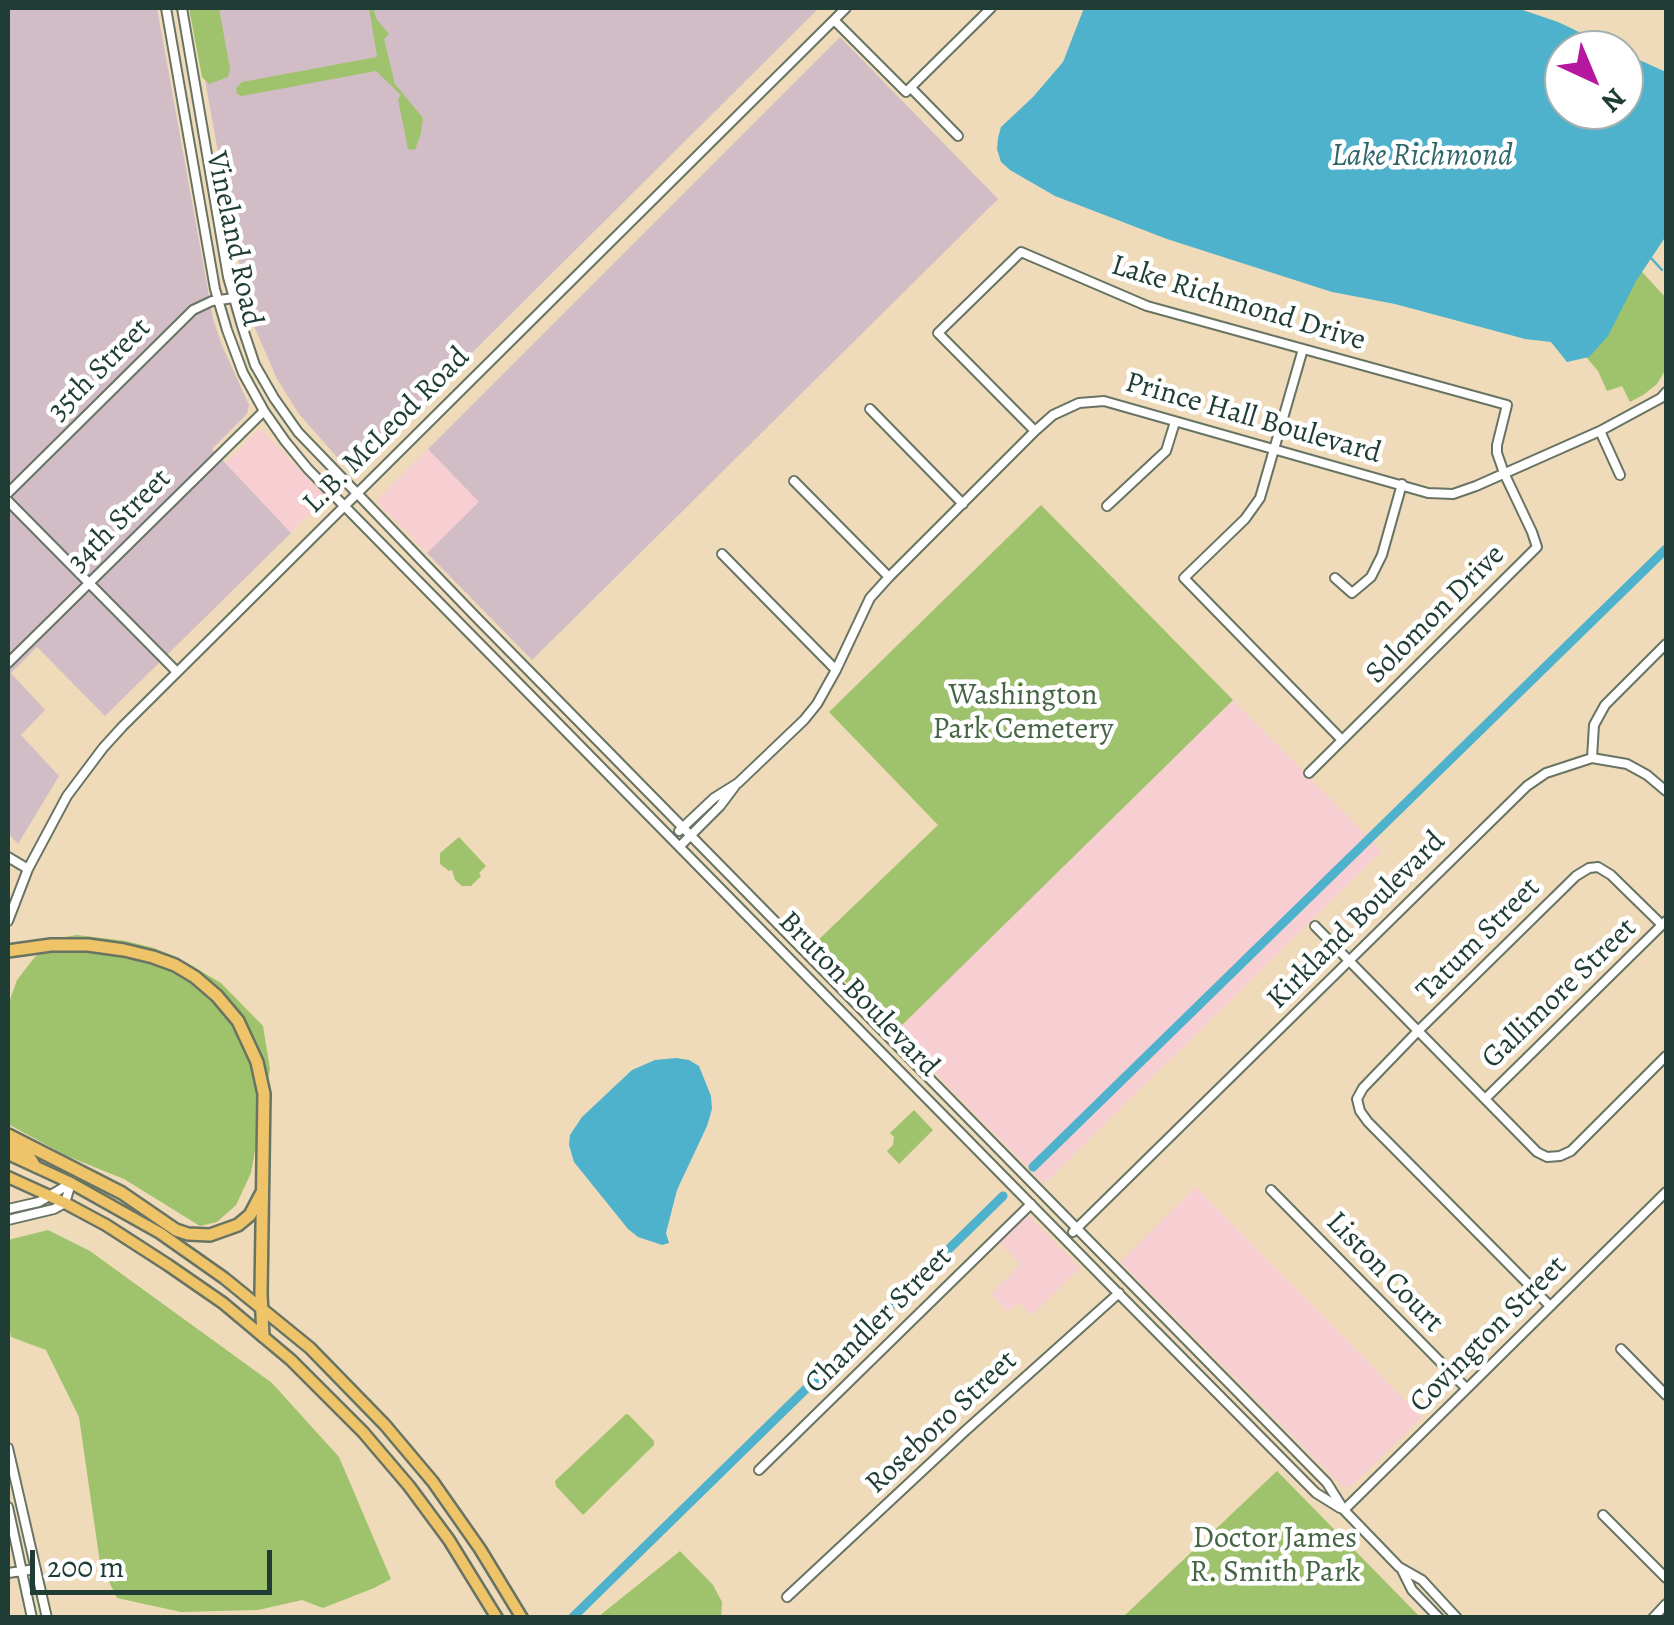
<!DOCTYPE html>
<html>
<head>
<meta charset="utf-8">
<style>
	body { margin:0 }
	#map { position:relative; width:1674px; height:1625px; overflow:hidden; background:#efdbb9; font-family:Alegreya,serif }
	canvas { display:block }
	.frame { position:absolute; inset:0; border:10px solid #1f3d34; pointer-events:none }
	.north { position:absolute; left:1544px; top:30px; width:100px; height:100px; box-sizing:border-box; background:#fff; border:2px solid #a5b1ae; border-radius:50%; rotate:136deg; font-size:28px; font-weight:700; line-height:40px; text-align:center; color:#1f3d34 }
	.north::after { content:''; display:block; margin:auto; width:35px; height:45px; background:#b5179e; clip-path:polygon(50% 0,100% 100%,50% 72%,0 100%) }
	.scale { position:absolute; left:30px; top:1550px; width:242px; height:45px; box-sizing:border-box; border:5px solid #1f3d34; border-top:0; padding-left:12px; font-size:30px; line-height:35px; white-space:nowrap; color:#1f3d34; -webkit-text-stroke:8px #fff; paint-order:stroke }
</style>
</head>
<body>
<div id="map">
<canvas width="1674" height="1625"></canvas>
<div class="frame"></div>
<div class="north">N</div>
<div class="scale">200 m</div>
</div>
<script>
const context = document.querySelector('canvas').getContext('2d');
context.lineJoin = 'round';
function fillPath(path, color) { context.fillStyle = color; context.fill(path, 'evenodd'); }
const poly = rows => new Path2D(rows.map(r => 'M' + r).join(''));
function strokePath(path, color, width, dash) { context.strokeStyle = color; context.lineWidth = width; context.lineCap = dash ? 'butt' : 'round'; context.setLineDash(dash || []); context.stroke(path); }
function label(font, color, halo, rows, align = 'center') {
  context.font = font + ' Alegreya,serif'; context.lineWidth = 9; context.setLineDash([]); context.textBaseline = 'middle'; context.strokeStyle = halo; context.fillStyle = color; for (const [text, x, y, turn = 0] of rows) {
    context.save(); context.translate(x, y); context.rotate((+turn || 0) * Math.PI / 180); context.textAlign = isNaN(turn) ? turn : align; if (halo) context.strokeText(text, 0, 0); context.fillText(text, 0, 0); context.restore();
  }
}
fillPath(poly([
	[260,428,326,497,291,533,225,463],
	[428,449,480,502,427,553,376,501],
	[1233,700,1382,851,1044,1184,895,1032],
	[1196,1187,1422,1417,1352,1486,1343,1487,1120,1262],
	[1020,1206,1080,1268,1032,1315,1019,1302,1008,1311,991,1294,1021,1264,991,1234]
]), '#f7cfd2');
fillPath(poly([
	[8,8,157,8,213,318,221,343,249,405,247,414,212,449,291,533,105,716,37,647,11,673,45,710,21,735,59,776,18,844,8,833],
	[192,8,819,8,351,473,299,414,277,379,251,319,232,229],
	[840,37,998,199,532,660,427,553,479,502,428,449]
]), '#d2bdc6');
fillPath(poly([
	[189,8,219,8,230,69,228,77,209,84,202,77],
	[369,8,373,8,377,20,389,34,384,39,395,84,423,118,421,133,415,150,408,149,398,99,401,95,376,71,242,96,237,94,236,88,242,82,377,57],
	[1633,262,1666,298,1666,369,1657,384,1643,395,1630,402,1622,386,1607,391,1598,371,1564,331],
	[1041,505,1233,700,895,1032,811,947,938,825,829,712],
	[459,837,486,866,479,873,481,876,471,886,462,886,455,880,452,870,449,871,440,864,440,853],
	[77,935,126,941,154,948,179,958,221,983,263,1026,270,1069,251,1173,236,1205,217,1222,200,1226,124,1179,67,1156,8,1124,8,1005,17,980,34,958,58,938],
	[914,1110,933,1130,899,1164,887,1151,893,1145,894,1137,890,1133],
	[48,1230,90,1251,272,1383,339,1457,391,1579,374,1588,323,1608,302,1600,258,1610,181,1612,117,1598,100,1563,79,1417,46,1350,11,1337,8,1320,8,1240],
	[626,1414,629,1415,654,1441,654,1445,583,1515,556,1486,555,1481],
	[1277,1471,1420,1617,1123,1617],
	[680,1551,713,1585,722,1602,721,1617,598,1617]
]), '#9fc26c');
fillPath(poly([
	[1084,8,1517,8,1558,22,1617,50,1564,50,1564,110,1624,110,1624,53,1666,72,1666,236,1636,281,1608,336,1589,357,1567,362,1551,342,1525,339,1395,304,1332,292,1167,239,1055,196,1010,170,1001,162,997,149,998,138,1001,127,1033,97,1063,62],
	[676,1058,689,1060,699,1066,711,1096,712,1109,707,1126,677,1190,666,1233,669,1243,662,1245,638,1237,628,1229,574,1162,569,1145,570,1135,582,1117,632,1070,655,1060]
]), '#4eb2cd');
strokePath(poly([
	[1651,258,1662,270]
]), '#4eb2cd', 2.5);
strokePath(poly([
	[1033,1167,1666,549],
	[572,1618,1003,1196]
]), '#4eb2cd', 9);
const minor = poly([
	[166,8,215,289,227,330,243,373,264,411,285,441,308,469,1118,1293,1316,1493,1340,1508],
	[182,8,228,277,242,326,255,365,274,398,298,432,476,617,1327,1483,1344,1510,1399,1567,1422,1580,1457,1618],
	[834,20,906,92,991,8],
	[911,88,958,136],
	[1303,349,1260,498,1245,519,1184,578,1342,740],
	[870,409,963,504],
	[1035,431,938,333,1021,252,1147,306,1507,405,1497,445,1497,453,1504,473,1532,532,1537,547,1309,773],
	[1600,431,1620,475],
	[794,481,889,577],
	[8,493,193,310,212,301,234,298],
	[8,501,177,672],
	[1107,506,1166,451,1175,422],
	[722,554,836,670],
	[1335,578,1352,593,1371,577,1382,555,1402,484],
	[8,663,264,411],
	[1592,758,1594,725,1605,705,1666,644],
	[679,831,714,798,738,783,804,720,817,704,836,670,870,598,889,577,1035,431,1053,415,1079,403,1104,401,1428,493,1453,494,1476,486,1600,431,1661,398,1666,392],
	[680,846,720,806,735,786],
	[8,857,28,869],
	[8,921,28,869,67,796,103,748,123,726,846,8],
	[1315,926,1537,1152,1547,1157,1560,1156,1571,1151,1666,1056],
	[1485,1099,1666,921],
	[1271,1190,1466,1388],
	[8,1209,39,1202,71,1183],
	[8,1220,54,1209,65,1203,71,1183],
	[1073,1232,1527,786,1546,773,1592,758,1627,764,1647,775,1666,791],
	[1550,1306,1368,1122,1360,1111,1357,1099,1363,1088,1418,1031,1576,876,1589,868,1598,867,1611,875,1662,925],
	[1621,1349,1666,1395],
	[8,1448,47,1618],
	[759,1470,1031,1204],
	[8,1507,32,1618],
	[1344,1510,1666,1192],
	[1603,1515,1666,1578],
	[1402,1570,1412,1590,1439,1618],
	[8,1573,36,1569],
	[787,1597,964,1432,1119,1293],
	[1653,1618,1666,1604]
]);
const major = poly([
	[8,1143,27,1153,36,1167],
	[8,1154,71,1183,160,1233,224,1278,310,1348,385,1425,433,1482,480,1549,522,1618],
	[8,1177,65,1203,106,1225,168,1265,223,1303,291,1360,363,1432,409,1486,449,1540,497,1618]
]);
const highway = poly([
	[8,951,51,945,88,945,124,950,153,957,175,965,195,977,217,996,238,1021,257,1062,264,1094,261,1293,263,1336],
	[8,1135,122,1193,176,1230,188,1234,210,1235,238,1225,250,1215,261,1194]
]);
strokePath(minor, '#687463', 12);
strokePath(major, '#687463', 15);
strokePath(highway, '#687463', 16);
strokePath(minor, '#fff', 8);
strokePath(major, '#efc469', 10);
strokePath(highway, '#efc469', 11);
label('30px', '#1f3d34', '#fff', [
	["Vineland Road",233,239,78],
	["Lake Richmond Drive",1238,304,17],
	["35th Street",100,370,-45],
	["Prince Hall Boulevard",1253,419,16],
	["L.B. McLeod Road",387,431,-45],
	["34th Street",120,521,-45],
	["Solomon Drive",1436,615,-45],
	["Kirkland Boulevard",1357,921,-45],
	["Tatum Street",1479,940,-45],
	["Gallimore Street",1560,994,-44],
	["Bruton Boulevard",858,995,46],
	["Liston Court",1384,1273,46],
	["Chandler Street",879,1321,-45],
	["Covington Street",1489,1335,-45],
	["Roseboro Street",942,1423,-43]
]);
label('30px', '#456545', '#fff', [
	["Washington",1023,697],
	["Park Cemetery",1023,731],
	["Doctor James",1275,1540],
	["R. Smith Park",1275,1574]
]);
label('italic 32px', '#2f666a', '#fff', [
	["Lake Richmond",1422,157]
]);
</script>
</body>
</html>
